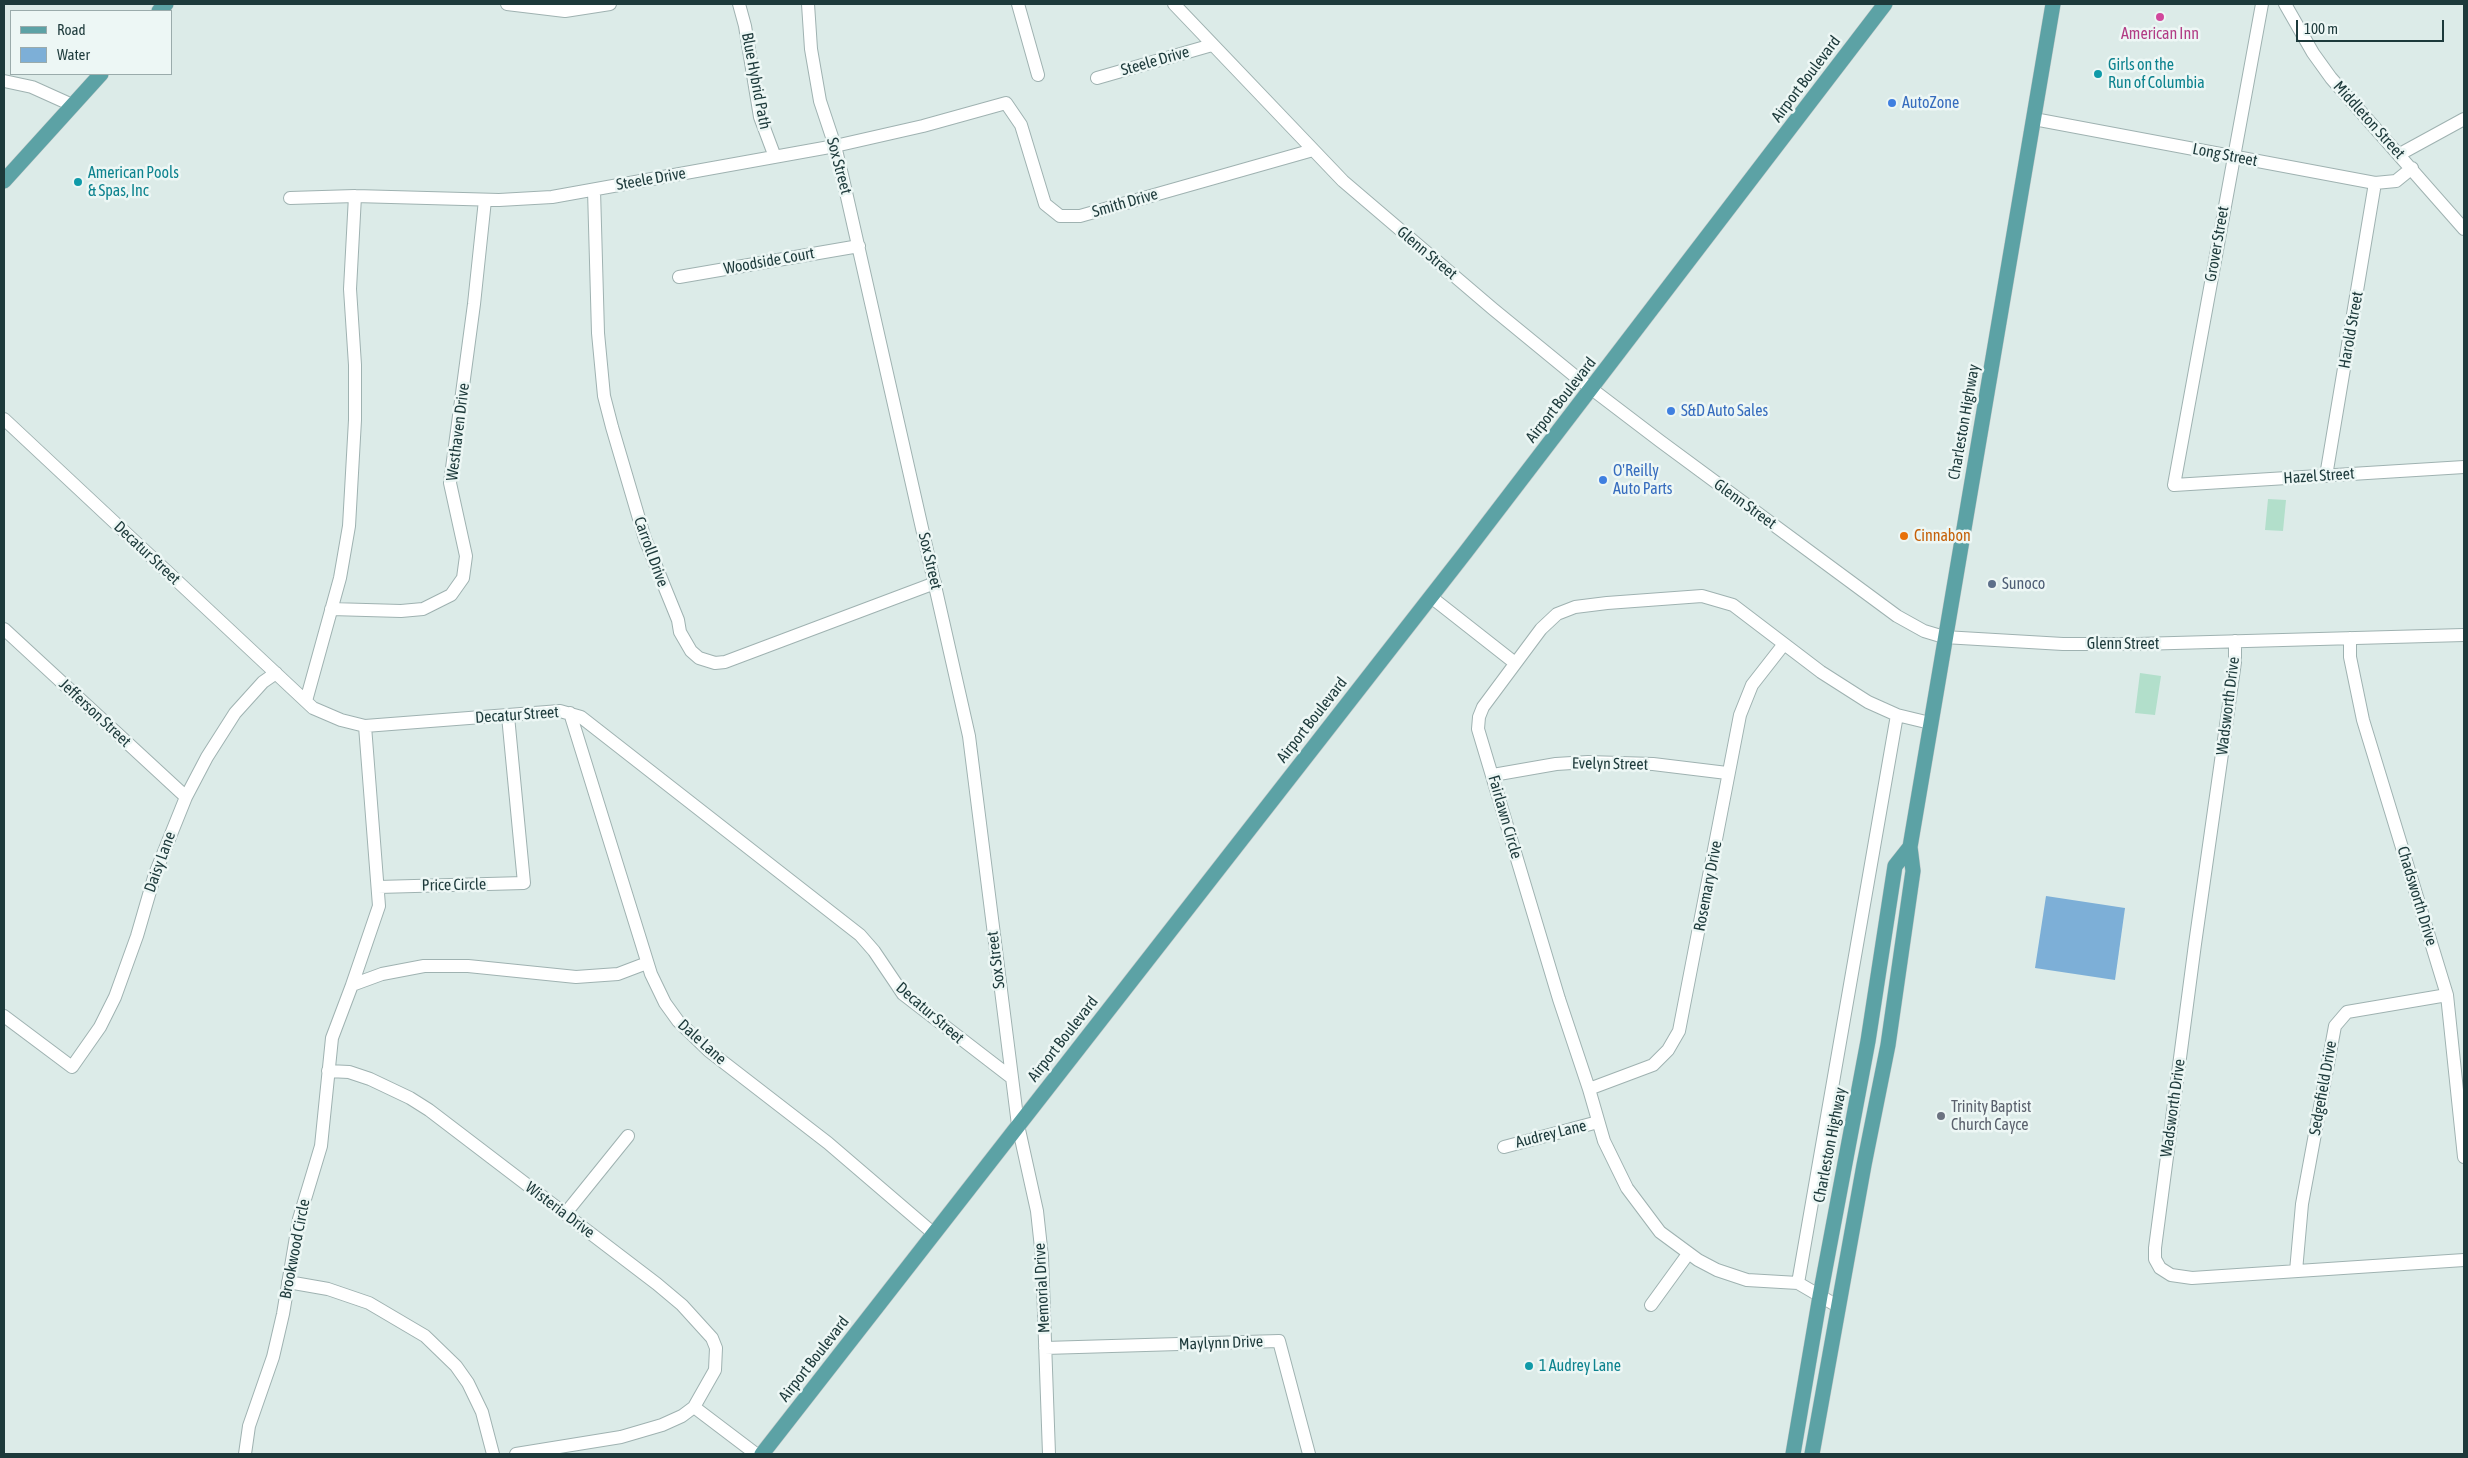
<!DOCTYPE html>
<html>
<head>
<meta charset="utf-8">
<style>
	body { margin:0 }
	#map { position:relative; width:2468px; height:1458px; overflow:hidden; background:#dcebe8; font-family:"Asap Condensed",sans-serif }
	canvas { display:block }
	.frame { position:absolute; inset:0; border:5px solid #1d3a3b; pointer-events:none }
	.legend { position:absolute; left:10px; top:10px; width:162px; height:65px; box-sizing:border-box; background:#edf7f5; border:1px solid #9aabab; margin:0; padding:6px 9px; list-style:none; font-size:15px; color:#1d3a3b }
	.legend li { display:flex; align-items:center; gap:10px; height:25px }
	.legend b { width:25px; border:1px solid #9aabab }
	.scale { position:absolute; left:2296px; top:20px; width:148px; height:22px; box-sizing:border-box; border:2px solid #1d3a3b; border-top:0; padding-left:6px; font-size:15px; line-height:18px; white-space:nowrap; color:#1d3a3b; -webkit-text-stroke:4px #edf7f5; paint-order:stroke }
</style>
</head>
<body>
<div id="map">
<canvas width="2468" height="1458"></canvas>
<div class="frame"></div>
<ul class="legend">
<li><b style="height:6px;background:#5ca2a5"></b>Road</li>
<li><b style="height:14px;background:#7dafd7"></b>Water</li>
</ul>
<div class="scale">100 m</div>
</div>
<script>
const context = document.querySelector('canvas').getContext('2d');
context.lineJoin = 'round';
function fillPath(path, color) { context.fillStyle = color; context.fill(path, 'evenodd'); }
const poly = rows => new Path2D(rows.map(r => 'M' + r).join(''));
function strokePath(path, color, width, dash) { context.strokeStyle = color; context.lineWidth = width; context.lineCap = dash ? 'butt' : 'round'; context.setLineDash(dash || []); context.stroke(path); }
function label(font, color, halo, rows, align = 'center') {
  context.font = font + ' "Asap Condensed",sans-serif'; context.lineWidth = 5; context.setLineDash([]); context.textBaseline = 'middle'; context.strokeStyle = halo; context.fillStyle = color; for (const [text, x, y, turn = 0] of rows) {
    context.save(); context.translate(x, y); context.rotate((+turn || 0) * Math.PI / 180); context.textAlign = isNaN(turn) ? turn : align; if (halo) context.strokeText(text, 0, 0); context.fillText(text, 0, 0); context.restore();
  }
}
fillPath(poly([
	[2268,499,2286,500,2283,531,2265,530],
	[2140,673,2161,676,2155,715,2135,713]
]), '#b2dfcb');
fillPath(poly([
	[2046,896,2125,908,2115,980,2035,968]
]), '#7dafd7');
const minor = poly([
	[507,4,565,11,610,4],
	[739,4,745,26,760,117,775,157],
	[808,4,811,49,820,101,835,146,843,179,969,736,1018,1125,1037,1211,1042,1257,1049,1454],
	[1018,4,1038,75],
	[1174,4,1343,181,1493,309,1576,377,1660,441,1897,616,1924,631,1944,637,2063,644,2138,644,2464,635],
	[2262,4,2174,485,2464,467],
	[2285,4,2313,53,2331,78,2464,229],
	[1097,78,1212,45],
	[4,81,32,87,72,105],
	[2034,119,2375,183,2396,181,2412,168],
	[2400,154,2464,119],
	[594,190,598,333,604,396,612,427,645,539,678,620,680,632,691,651,699,658,715,663,725,662,935,583],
	[290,198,355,196,499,200,552,197,835,146,923,126,1006,103,1021,125,1045,204,1060,216,1080,216,1313,150],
	[679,277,859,246],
	[4,419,313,708,341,720,365,726,560,711,581,717,860,935,874,951,903,994,1012,1078],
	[2326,476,2375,183],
	[1431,597,1515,663],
	[331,609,401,611,423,609,451,595,463,578,466,556,450,483,474,304,485,200],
	[4,629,186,797],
	[2350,638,2350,657,2363,720,2447,995,2464,1157],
	[2235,641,2235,662,2195,944,2155,1248,2155,1259,2160,1268,2171,1275,2192,1278,2464,1260],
	[306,701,340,578,349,526,355,420,355,365,350,289,355,196],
	[570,713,651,974,665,1003,678,1021,709,1051,828,1143,933,1233],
	[1493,775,1556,764,1588,762,1653,764,1727,773],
	[378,887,524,883,508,716],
	[352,985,379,906,365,726],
	[4,1016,72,1067,100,1027,115,997,137,936,155,874,186,797,207,757,235,713,263,682,276,673],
	[328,1071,349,1072,370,1079,410,1098,429,1110,657,1284,682,1305,712,1338,716,1348,715,1370,694,1407,682,1416,662,1425,621,1437,516,1454],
	[1589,1089,1653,1065,1668,1050,1679,1031,1740,715,1752,685,1784,644],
	[1504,1147,1598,1122],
	[565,1214,628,1136],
	[2296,1271,2302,1204,2335,1026,2347,1012,2447,995],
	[288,1282,328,1289,369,1303,425,1336,456,1366,468,1383,482,1412,493,1454],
	[1798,1283,1897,715],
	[1651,1305,1688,1254],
	[1839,1307,1798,1283,1747,1280,1717,1270,1698,1260,1660,1232,1627,1188,1604,1141,1589,1089,1559,999,1478,729,1479,717,1483,707,1541,629,1557,614,1575,607,1607,603,1702,596,1733,605,1821,672,1868,702,1897,715,1930,723],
	[1045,1348,1279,1341,1309,1454],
	[694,1407,756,1454],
	[245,1454,249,1426,273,1357,283,1314,299,1219,321,1146,332,1038,352,985,382,974,424,966,468,966,576,977,618,974,647,963]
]);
const major = poly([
	[159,11,166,4],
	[4,181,101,74],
	[762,1454,1465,553,1885,4],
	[1793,1454,1820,1296,1868,1041,1895,866,1910,847],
	[1812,1454,1864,1165,1888,1045,1913,871,1910,847,2053,4]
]);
strokePath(minor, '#9fb2b1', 14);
strokePath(major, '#c0c8c8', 16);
strokePath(minor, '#fff', 12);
strokePath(major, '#5ca2a5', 15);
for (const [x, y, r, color] of [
	[2160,17,5,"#d1479c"],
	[2098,74,5,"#0f9aa8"],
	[1892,103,5,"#3f7fe0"],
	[78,182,5,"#0f9aa8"],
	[1671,411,5,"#3f7fe0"],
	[1603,480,5,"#3f7fe0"],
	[1904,536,5,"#e8710a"],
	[1992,584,5,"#5c6f8a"],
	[1941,1116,5,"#6b7280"],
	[1529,1366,5,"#0f9aa8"]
]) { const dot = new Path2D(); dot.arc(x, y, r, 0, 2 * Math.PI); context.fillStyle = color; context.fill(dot); strokePath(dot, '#edf7f5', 2); }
label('16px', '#b23c85', '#edf7f5', [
	["American Inn",2160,34]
]);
label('16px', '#1d3a3b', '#edf7f5', [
	["Steele Drive",1155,61,-16],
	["Airport Boulevard",1806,79,-53],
	["Blue Hybrid Path",756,81,79],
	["Middleton Street",2369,120,48],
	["Long Street",2225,155,11],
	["Sox Street",839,166,75],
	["Steele Drive",651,179,-10],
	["Smith Drive",1125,203,-16],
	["Grover Street",2217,244,-80],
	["Glenn Street",1427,253,40],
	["Woodside Court",769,261,-10],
	["Harold Street",2351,330,-80],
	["Airport Boulevard",1561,400,-52],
	["Charleston Highway",1964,422,-80],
	["Westhaven Drive",458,432,-83],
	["Hazel Street",2319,476,-4],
	["Glenn Street",1745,504,36],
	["Carroll Drive",651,552,70],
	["Decatur Street",147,553,43],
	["Sox Street",930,561,77],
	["Glenn Street",2123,644],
	["Wadsworth Drive",2228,706,-83],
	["Jefferson Street",95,713,43],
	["Decatur Street",517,715,-4],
	["Airport Boulevard",1312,720,-52],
	["Evelyn Street",1610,764,1],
	["Fairlawn Circle",1505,817,74],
	["Daisy Lane",160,862,-70],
	["Price Circle",454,885,-1],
	["Rosemary Drive",1708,886,-79],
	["Chadsworth Drive",2417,896,73],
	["Sox Street",996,960,-97],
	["Decatur Street",930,1013,41],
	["Airport Boulevard",1063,1039,-52],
	["Dale Lane",702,1042,42],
	["Sedgefield Drive",2323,1088,-80],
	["Wadsworth Drive",2173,1108,-82],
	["Audrey Lane",1551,1134,-14],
	["Charleston Highway",1830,1145,-79],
	["Wisteria Drive",560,1210,37],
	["Brookwood Circle",295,1249,-79],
	["Memorial Drive",1042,1288,-93],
	["Maylynn Drive",1221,1343,-2],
	["Airport Boulevard",814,1359,-52]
]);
label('16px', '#0d838f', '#edf7f5', [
	["Girls on the",2108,65],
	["Run of Columbia",2108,83],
	["American Pools",88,173],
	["& Spas, Inc",88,191],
	["1 Audrey Lane",1539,1366]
], 'left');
label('16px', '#366cbe', '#edf7f5', [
	["AutoZone",1902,103],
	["S&D Auto Sales",1681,411],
	["O'Reilly",1613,471],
	["Auto Parts",1613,489]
], 'left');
label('16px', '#c56008', '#edf7f5', [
	["Cinnabon",1914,536]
], 'left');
label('16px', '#4e5e75', '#edf7f5', [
	["Sunoco",2002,584]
], 'left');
label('16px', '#5b616d', '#edf7f5', [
	["Trinity Baptist",1951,1107],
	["Church Cayce",1951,1125]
], 'left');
</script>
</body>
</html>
